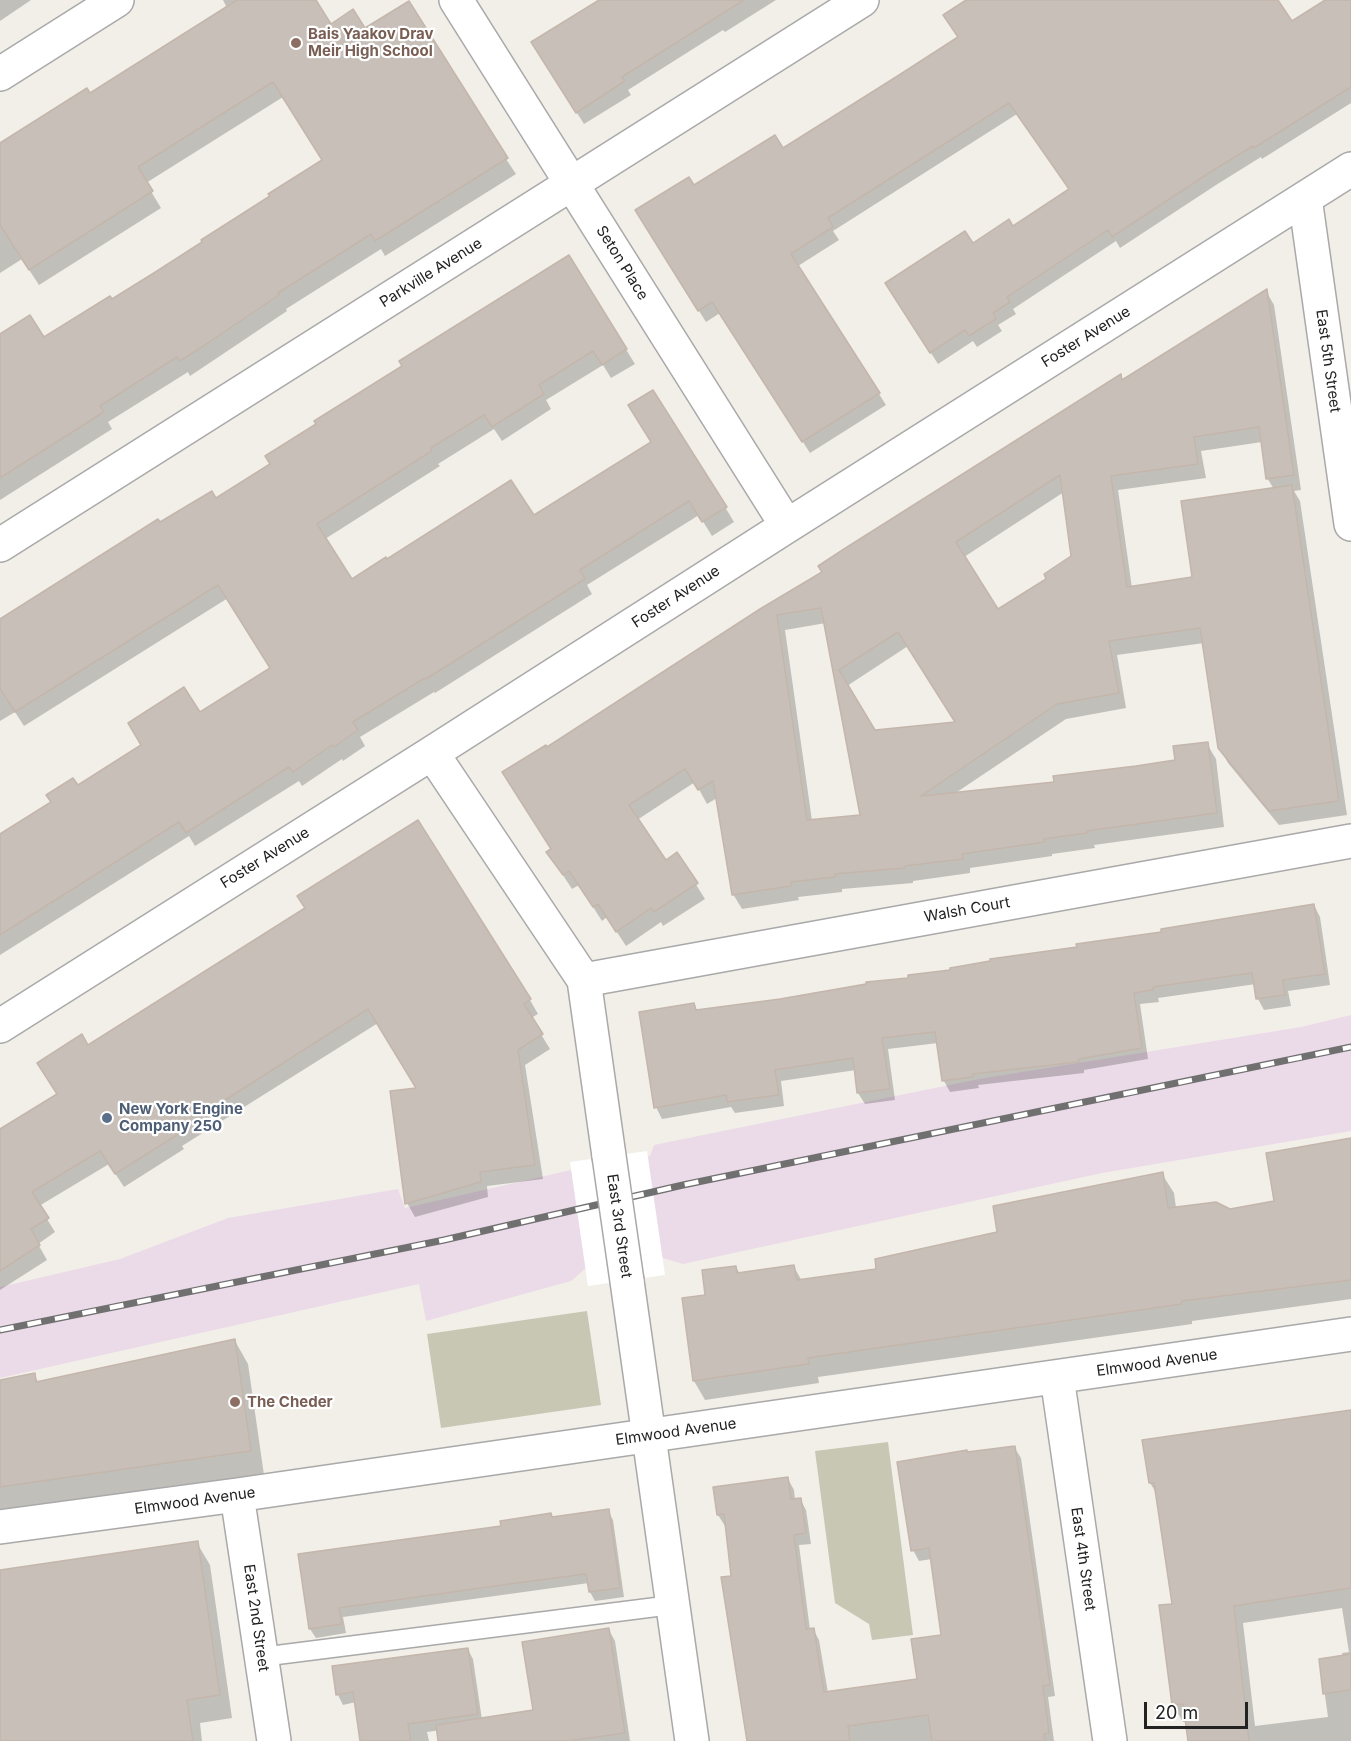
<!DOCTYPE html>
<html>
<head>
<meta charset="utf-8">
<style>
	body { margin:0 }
	#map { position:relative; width:1351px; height:1741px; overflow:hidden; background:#f2efe9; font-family:Inter,sans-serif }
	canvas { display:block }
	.scale { position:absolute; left:1144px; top:1702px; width:104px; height:27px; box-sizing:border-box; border:3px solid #222; border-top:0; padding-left:8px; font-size:18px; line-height:21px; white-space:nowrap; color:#222; -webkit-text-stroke:4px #fff; paint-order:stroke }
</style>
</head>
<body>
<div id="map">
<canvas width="1351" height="1741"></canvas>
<div class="scale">20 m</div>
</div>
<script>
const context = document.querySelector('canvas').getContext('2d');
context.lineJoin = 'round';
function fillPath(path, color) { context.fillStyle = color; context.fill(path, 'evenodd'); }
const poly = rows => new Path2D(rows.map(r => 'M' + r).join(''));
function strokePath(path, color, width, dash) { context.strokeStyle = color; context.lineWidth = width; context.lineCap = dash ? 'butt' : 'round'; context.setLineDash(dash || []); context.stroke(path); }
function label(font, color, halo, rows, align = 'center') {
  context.font = font + ' Inter,sans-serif'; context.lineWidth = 4.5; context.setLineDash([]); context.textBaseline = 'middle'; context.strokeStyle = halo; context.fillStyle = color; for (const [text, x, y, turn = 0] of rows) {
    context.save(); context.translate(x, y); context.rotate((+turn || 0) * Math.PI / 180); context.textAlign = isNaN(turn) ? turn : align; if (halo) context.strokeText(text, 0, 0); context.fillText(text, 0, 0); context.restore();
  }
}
fillPath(poly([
	[1351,1015,1351,1131,1102,1173,683,1264,663,1258,585,1269,571,1281,426,1321,419,1284,0,1378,0,1287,120,1259,228,1218,398,1189,405,1208,571,1170,650,1156,654,1145,979,1079,1301,1027]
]), '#ebdbe8');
fillPath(poly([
	[587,1311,601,1405,441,1428,427,1334],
	[888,1442,913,1635,872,1640,869,1624,835,1603,815,1451]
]), '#c7c7b4');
fillPath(poly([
	[647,1151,665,1275,588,1286,570,1162]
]), '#fff');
fillPath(poly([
	[0,0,31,0,0,21],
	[223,0,314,0,330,26,365,30,506,159,516,174,385,256,381,249,286,309,287,311,214,360,190,376,188,372,108,422,112,429,0,500,0,336,44,339,112,302,323,161,283,97,146,183,161,208,39,285,22,259,0,273,0,145,90,95,227,8],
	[601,0,776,0,725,32,723,30,628,90,631,95,584,124,540,55],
	[969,0,1276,0,1291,23,1328,0,1351,0,1351,103,1262,159,1261,157,1216,185,1120,248,1116,241,1013,309,1016,314,998,325,1002,331,977,347,973,341,938,364,894,295,972,245,1012,228,1070,190,1017,114,833,231,839,240,798,266,886,405,810,453,720,313,706,322,644,223,694,187,782,150,959,38],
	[569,257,635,364,611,378,603,365,546,400,551,409,502,441,494,429,438,464,440,466,325,539,351,581,386,561,533,517,653,442,725,507,734,522,712,536,699,515,587,585,592,594,435,693,434,692,360,737,365,746,343,761,342,759,302,786,299,781,195,846,189,836,0,955,0,872,77,787,200,714,272,668,228,598,24,726,15,712,0,721,0,620,160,524,216,500,272,464,404,367],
	[1266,291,1274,305,1301,490,1294,491,1300,501,1347,815,1279,825,1228,763,1219,747,1204,643,1117,655,1126,708,1066,719,954,794,1056,783,1177,761,1207,744,1216,759,1224,827,1094,845,1095,848,1052,854,1052,856,970,868,970,873,913,881,913,883,842,889,842,892,798,897,799,900,742,909,733,894,717,798,707,804,695,782,637,820,665,862,677,854,705,899,663,926,661,922,626,946,607,917,602,921,579,885,572,889,548,852,552,849,547,749,824,573,1120,376,1123,381],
	[1262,442,1267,478,1274,489,1194,578,1132,588,1118,490,1206,478,1201,451],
	[1064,492,1073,557,1048,579,998,611,964,557],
	[826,623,862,816,812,821,785,630],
	[908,646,957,723,874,731,847,686],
	[418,822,530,1000,538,1014,531,1018,550,1049,525,1065,543,1179,487,1186,488,1197,415,1217,407,1203,418,1089,378,1023,182,1146,184,1149,124,1187,109,1164,39,1206,55,1232,38,1244,47,1260,0,1290,0,1131,58,1095,88,1047,306,909],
	[1314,905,1320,917,1330,985,1288,991,1291,1006,1264,1010,1258,999,1256,984,1158,998,1159,1002,1140,1004,1148,1059,1084,1070,1084,1073,978,1085,979,1088,950,1092,944,1081,938,1043,888,1049,895,1100,865,1104,858,1093,856,1070,781,1081,784,1106,735,1113,731,1107,662,1119,656,1107,694,1005,698,1012,910,979],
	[1351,1139,1351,1299,1192,1321,1192,1324,818,1377,819,1383,705,1400,694,1381,683,1299,707,1296,736,1267,740,1274,794,1267,802,1281,878,1270,999,1234,1162,1174,1174,1193,1176,1208,1230,1210,1276,1202],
	[235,1341,248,1364,264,1475,0,1512,0,1382,34,1375,39,1383],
	[1351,1411,1351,1741,1189,1741,1187,1722,1183,1722,1173,1705,1173,1605,1157,1494,1150,1483],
	[1342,1608,1349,1652,1342,1653,1343,1657,1320,1660,1328,1717,1255,1726,1243,1623],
	[1014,1447,1021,1458,1055,1696,1048,1697,1054,1741,758,1741,727,1525,725,1526,718,1515,715,1488,788,1479,794,1490,795,1500,800,1499,806,1510,811,1544,799,1545,810,1630,813,1629,819,1640,828,1693,918,1680,943,1636,932,1559,919,1561,913,1550,967,1454],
	[608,1511,613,1520,624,1597,595,1601,590,1592,589,1583,343,1617,346,1633,316,1638,310,1629,300,1555],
	[197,1543,210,1565,232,1718,200,1723,202,1741,0,1741,0,1571],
	[609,1630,615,1641,630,1741,488,1741,485,1724,427,1732,429,1741,361,1741,356,1702,343,1705,338,1695,334,1668,468,1650,473,1659,482,1720,534,1711]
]), '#0003');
const building = poly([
	[237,0,316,0,331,24,353,9,365,28,409,1,508,158,375,241,371,234,343,252,278,293,279,295,205,345,180,361,177,357,100,406,104,412,0,478,0,334,30,315,44,337,110,296,112,299,157,271,202,242,201,240,270,196,268,194,322,160,273,82,138,167,153,191,29,270,0,225,0,143,87,88,90,93,237,0],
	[599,0,744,0,622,77,625,81,576,113,531,42,599,0],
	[966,0,1278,0,1292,21,1325,0,1351,0,1351,87,1254,148,1253,146,1209,173,1112,237,1108,230,1007,297,1010,302,993,313,996,319,969,336,965,330,930,353,885,283,965,231,973,243,1009,219,1013,226,1069,189,1009,103,828,218,833,227,791,254,880,393,802,442,712,302,698,311,635,210,689,177,694,185,775,135,783,148,896,77,958,37,943,15,966,0],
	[569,255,627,349,602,365,593,351,539,385,544,394,492,427,484,415,431,448,432,451,317,524,352,579,386,557,387,559,511,480,534,515,651,442,628,405,653,390,727,507,702,522,689,501,580,570,585,579,426,679,425,678,353,722,358,730,334,747,332,745,293,772,289,767,186,833,179,822,0,935,0,834,51,802,46,795,73,778,78,785,141,745,128,723,184,687,200,712,270,668,218,585,15,712,0,689,0,619,158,519,160,522,212,491,216,498,270,464,265,456,316,424,314,421,402,366,399,361,569,255],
	[1267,289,1294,475,1266,479,1259,427,1194,437,1198,464,1111,476,1127,587,1192,577,1181,501,1292,485,1339,801,1269,811,1218,748,1200,628,1109,641,1119,693,1057,704,921,796,1054,782,1053,776,1136,766,1175,760,1173,746,1208,742,1217,813,1087,831,1087,833,1044,839,1045,842,962,854,963,859,905,866,905,868,835,874,835,877,791,882,791,886,732,895,713,781,698,790,685,769,629,805,666,860,677,852,698,883,654,912,651,908,616,932,598,904,593,907,569,871,563,875,546,852,551,849,502,772,546,745,547,747,760,609,822,572,818,566,844,549,1121,374,1122,380,1267,289],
	[1060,475,1071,556,1044,574,1046,579,998,609,956,542,1060,475],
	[821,608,860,815,807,820,777,615,821,608],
	[898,632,955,722,875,730,839,670,898,632],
	[418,820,531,999,524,1004,543,1034,518,1050,535,1165,480,1172,481,1182,405,1204,390,1091,416,1088,368,1009,175,1132,177,1135,115,1174,100,1151,32,1192,49,1218,31,1229,40,1245,0,1271,0,1129,57,1094,37,1063,82,1034,88,1045,305,908,297,896,418,820],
	[1314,904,1325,974,1283,980,1285,995,1256,999,1252,973,1153,987,1153,990,1134,993,1142,1048,1079,1059,1079,1062,973,1074,973,1077,942,1081,935,1032,882,1038,890,1089,857,1093,853,1058,775,1070,779,1095,727,1102,726,1095,654,1108,639,1012,694,1003,696,1010,780,999,866,984,866,982,908,978,908,975,950,970,950,968,990,961,990,959,1077,947,1076,944,1161,932,1161,929,1314,904],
	[1351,1138,1351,1280,1182,1301,1182,1304,808,1358,809,1364,693,1381,682,1298,705,1295,702,1270,736,1266,737,1273,794,1265,797,1280,876,1269,875,1259,997,1232,993,1206,1163,1172,1168,1208,1216,1202,1230,1209,1274,1201,1266,1153,1351,1138],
	[235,1339,251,1451,0,1487,0,1380,35,1373,36,1382,235,1339],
	[1351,1410,1351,1588,1234,1606,1249,1741,1188,1741,1183,1704,1172,1705,1159,1605,1172,1604,1154,1483,1149,1483,1142,1440,1351,1410],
	[1015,1446,1050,1685,1043,1686,1049,1733,1044,1734,1045,1741,932,1741,928,1715,848,1726,850,1741,747,1741,721,1577,731,1576,724,1514,717,1515,713,1487,788,1477,791,1499,801,1498,806,1533,794,1535,806,1629,814,1628,824,1692,917,1679,911,1639,941,1635,929,1548,911,1551,897,1462,967,1450,967,1452,1015,1446],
	[609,1509,620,1588,589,1592,586,1574,524,1582,339,1608,342,1624,309,1629,298,1554,501,1526,500,1521,526,1517,551,1513,552,1517,609,1509],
	[198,1541,220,1695,187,1700,193,1741,0,1741,0,1570,198,1541],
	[609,1628,625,1733,569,1741,438,1741,436,1725,533,1710,522,1642,609,1628],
	[468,1648,478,1714,408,1724,411,1741,360,1741,353,1692,336,1695,332,1666,468,1648],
	[1351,1654,1351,1690,1323,1694,1319,1659,1351,1654]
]);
fillPath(building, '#c7bfb8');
strokePath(building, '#c4b6ab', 1.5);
const lane = poly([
	[261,1657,672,1605]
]);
const street = poly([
	[456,0,787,526],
	[0,74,117,0],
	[1305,198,1351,524],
	[0,545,862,0],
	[432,753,584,980,609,1156],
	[584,980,1351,841],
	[0,1026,432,753,787,526,1351,169],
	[627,1281,692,1741],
	[1057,1377,1110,1741],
	[237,1495,274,1741],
	[0,1527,237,1495,1351,1334]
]);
strokePath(lane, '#a9a9a9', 21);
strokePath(street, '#a9a9a9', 36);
strokePath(lane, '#fff', 18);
strokePath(street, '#fff', 33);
const rail = poly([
	[0,1330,444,1240,683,1185,1351,1047]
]);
strokePath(rail, '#707070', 7);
strokePath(rail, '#fff', 4.5, [14]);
const streetBridge = poly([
	[609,1156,627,1281]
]);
strokePath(streetBridge, '#a9a9a9', 36, []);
strokePath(streetBridge, '#fff', 33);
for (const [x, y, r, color] of [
	[296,43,6,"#8d6e63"],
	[107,1118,6,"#5c6f8a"],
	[235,1402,6,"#8d6e63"]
]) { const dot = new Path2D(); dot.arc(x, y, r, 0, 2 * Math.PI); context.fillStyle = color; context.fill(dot); strokePath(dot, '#fff', 2); }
label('bold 15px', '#785e54', '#fff', [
	["Bais Yaakov Drav",308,34],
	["Meir High School",308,51],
	["The Cheder",247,1402]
], 'left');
label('15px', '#222', '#fff', [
	["Seton Place",622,263,58],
	["Parkville Avenue",431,273,-32],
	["Foster Avenue",1086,337,-32],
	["East 5th Street",1328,361,82],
	["Foster Avenue",676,597,-33],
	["Foster Avenue",265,858,-32],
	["Walsh Court",967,910,-10],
	["East 3rd Street",619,1226,82],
	["Elmwood Avenue",1157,1363,-8],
	["Elmwood Avenue",676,1432,-8],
	["Elmwood Avenue",195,1501,-8],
	["East 4th Street",1083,1559,82],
	["East 2nd Street",256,1618,82]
]);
label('bold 15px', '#4e5e75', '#fff', [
	["New York Engine",119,1109],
	["Company 250",119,1126]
], 'left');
</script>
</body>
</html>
